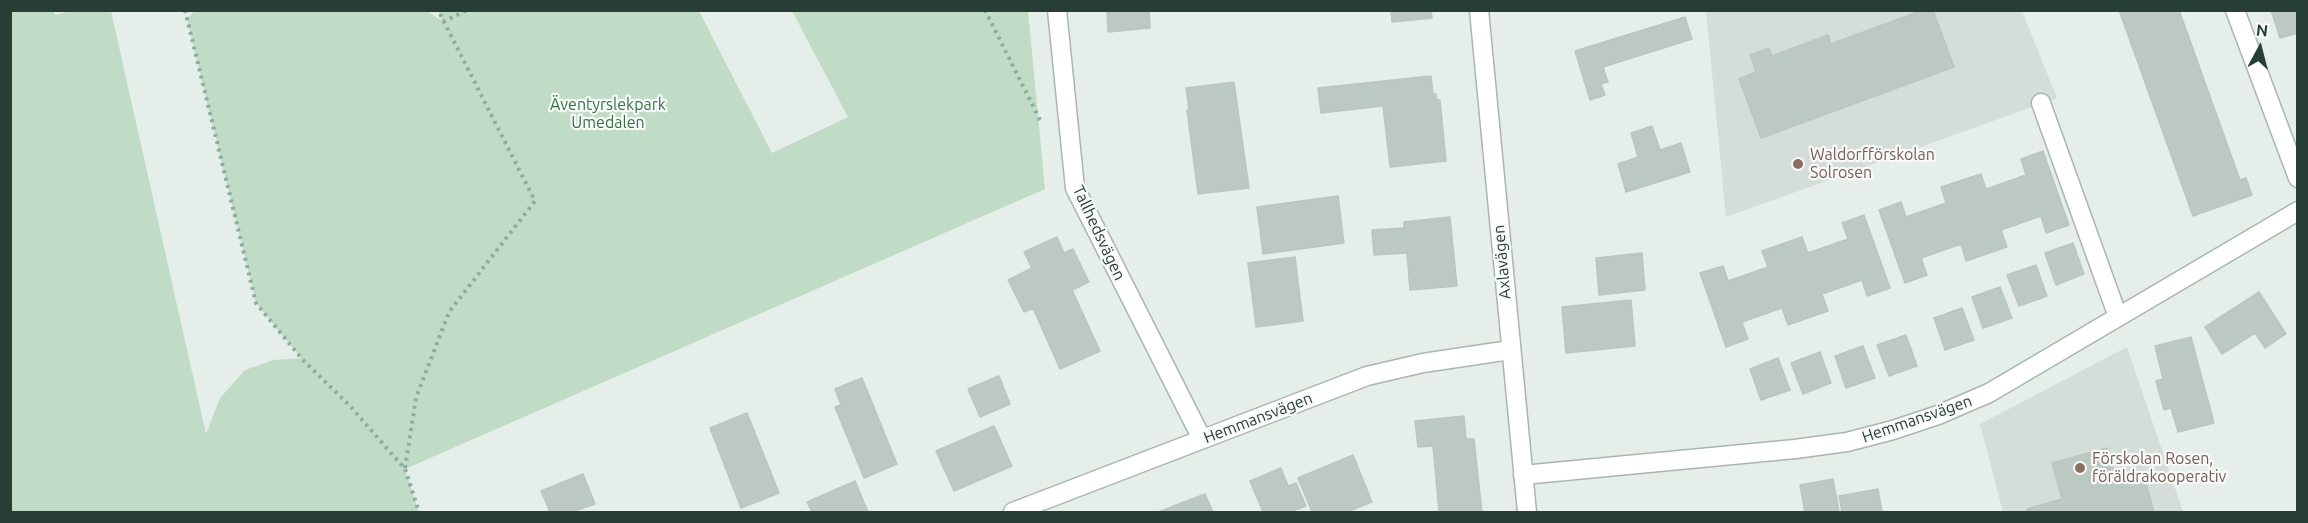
<!DOCTYPE html>
<html>
<head>
<meta charset="utf-8">
<style>
	body { margin:0 }
	#map { position:relative; width:2308px; height:523px; overflow:hidden; background:#e6eeea; font-family:Ubuntu,sans-serif }
	canvas { display:block }
	.frame { position:absolute; inset:0; border:12px solid #263e36; pointer-events:none }
	.north { position:absolute; left:2230px; top:18px; width:60px; height:60px; -webkit-text-stroke:4px #f7faf8; paint-order:stroke; rotate:7deg; font-size:16px; font-weight:700; line-height:24px; text-align:center; color:#263e36 }
	.north::after { content:''; display:block; margin:auto; width:21px; height:27px; background:#263e36; clip-path:polygon(50% 0,100% 100%,50% 72%,0 100%) }
</style>
</head>
<body>
<div id="map">
<canvas width="2308" height="523"></canvas>
<div class="frame"></div>
<div class="north">N</div>
</div>
<script>
const context = document.querySelector('canvas').getContext('2d');
context.lineJoin = 'round';
function fillPath(path, color) { context.fillStyle = color; context.fill(path, 'evenodd'); }
const poly = rows => new Path2D(rows.map(r => 'M' + r).join(''));
function strokePath(path, color, width, dash) { context.strokeStyle = color; context.lineWidth = width; context.lineCap = dash ? 'butt' : 'round'; context.setLineDash(dash || []); context.stroke(path); }
function label(font, color, halo, rows, align = 'center') {
  context.font = font + ' Ubuntu,sans-serif'; context.lineWidth = 4.5; context.setLineDash([]); context.textBaseline = 'middle'; context.strokeStyle = halo; context.fillStyle = color; for (const [text, x, y, turn = 0] of rows) {
    context.save(); context.translate(x, y); context.rotate((+turn || 0) * Math.PI / 180); context.textAlign = isNaN(turn) ? turn : align; if (halo) context.strokeText(text, 0, 0); context.fillText(text, 0, 0); context.restore();
  }
}
fillPath(poly([
	[1706,11,2022,11,2057,98,1726,217],
	[2127,347,2183,512,2003,512,1980,424]
]), '#d4ddd8');
fillPath(poly([
	[427,11,442,21,438,11,699,11,772,153,848,117,792,11,1028,11,1045,189,405,469,419,512,11,512,11,11,54,11,55,15,71,11,111,11,206,434,220,398,245,370,273,360,301,358,256,303,187,20,195,10]
]), '#c1dcc6');
const building = poly([
	[1107,10,1149,10,1150,28,1108,32,1107,10],
	[1391,10,1431,10,1432,18,1392,22,1391,10],
	[1923,10,1933,10,1954,67,1761,138,1739,79,1756,72,1750,55,1769,48,1772,56,1828,35,1831,44,1923,10],
	[2119,10,2179,10,2240,180,2246,178,2252,195,2193,216,2119,10],
	[2271,10,2298,10,2298,33,2280,38,2271,10],
	[1685,17,1692,39,1603,67,1608,82,1601,84,1605,95,1590,100,1575,51,1685,17],
	[1431,76,1433,94,1436,94,1437,100,1440,100,1446,161,1390,167,1383,106,1321,113,1318,88,1431,76],
	[1234,82,1249,188,1198,194,1187,110,1189,110,1186,88,1234,82],
	[1652,126,1660,150,1681,143,1690,172,1626,192,1618,164,1638,157,1631,133,1652,126],
	[2043,151,2069,225,2046,233,2041,216,2001,230,2007,247,1966,261,1961,244,1921,258,1927,275,1905,283,1879,210,1901,202,1906,217,1946,203,1941,187,1981,174,1986,189,2026,175,2021,159,2043,151],
	[1338,196,1344,243,1263,254,1257,207,1338,196],
	[1864,215,1890,288,1867,296,1862,280,1822,294,1828,311,1788,325,1782,308,1742,322,1748,339,1726,347,1700,273,1723,266,1728,281,1768,267,1762,251,1802,237,1808,253,1848,239,1842,223,1864,215],
	[1450,217,1457,286,1410,290,1407,253,1374,255,1372,230,1404,228,1404,222,1450,217],
	[1057,237,1064,253,1073,249,1089,282,1072,290,1100,351,1060,369,1033,308,1024,312,1008,280,1032,268,1024,252,1057,237],
	[2073,243,2084,274,2056,285,2045,253,2073,243],
	[1642,253,1645,290,1599,295,1596,258,1642,253],
	[1295,257,1303,321,1256,327,1248,263,1295,257],
	[2036,265,2047,296,2019,306,2007,275,2036,265],
	[2000,287,2012,318,1983,328,1972,297,2000,287],
	[2259,292,2286,334,2265,348,2255,333,2222,354,2205,327,2259,292],
	[1631,300,1635,346,1566,353,1562,307,1631,300],
	[1962,308,1974,340,1945,350,1934,318,1962,308],
	[1906,335,1917,366,1889,376,1877,345,1906,335],
	[2191,337,2214,423,2178,432,2171,408,2164,410,2156,381,2163,379,2155,346,2191,337],
	[1863,346,1875,378,1846,388,1835,356,1863,346],
	[1820,352,1831,383,1803,394,1791,363,1820,352],
	[1778,358,1790,390,1761,400,1750,369,1778,358],
	[999,376,1010,404,980,417,968,389,999,376],
	[862,378,897,464,864,478,835,407,841,405,835,389,862,378],
	[747,413,779,493,741,508,710,428,747,413],
	[1464,416,1466,439,1474,439,1482,512,1439,512,1433,446,1418,447,1415,421,1464,416],
	[994,426,1012,466,954,491,936,451,994,426],
	[2107,448,2117,483,2144,476,2154,512,2028,512,2027,509,2062,499,2052,463,2107,448],
	[1353,455,1372,502,1347,512,1312,512,1298,478,1353,455],
	[1281,468,1288,486,1296,483,1306,506,1289,512,1263,512,1250,481,1281,468],
	[583,474,595,504,572,512,550,512,541,491,583,474],
	[1833,479,1839,512,1805,512,1800,485,1833,479],
	[855,481,868,512,812,512,807,502,855,481],
	[1878,489,1882,512,1842,512,1839,496,1878,489],
	[1205,494,1213,512,1158,512,1205,494]
]);
fillPath(building, '#bcc8c2');
strokePath(building, '#b9c7c0', 1.5);
const minor = poly([
	[1057,10,1075,188,1202,439],
	[1479,10,1527,512],
	[2235,10,2298,178],
	[2041,103,2118,317],
	[1523,475,1795,449,1847,442,1893,430,1938,415,1989,393,2298,211],
	[1013,512,1367,376,1423,363,1510,350]
]);
strokePath(minor, '#a9b6b0', 21);
strokePath(poly([
	[185,10,256,303,302,359,350,406,405,469,419,512],
	[985,10,1040,120],
	[443,22,467,10],
	[405,468,416,398,449,312,535,201,438,10]
]), '#8aae9f', 4, [3, 4.5]);
strokePath(minor, '#fff', 18);
for (const [x, y, r, color] of [
	[1798,164,6,"#8d6e63"],
	[2080,468,6,"#8d6e63"]
]) { const dot = new Path2D(); dot.arc(x, y, r, 0, 2 * Math.PI); context.fillStyle = color; context.fill(dot); strokePath(dot, '#f7faf8', 2); }
label('16px', '#347246', '#f7faf8', [
	["Äventyrslekpark",608,105],
	["Umedalen",608,123]
]);
label('16px', '#785e54', '#f7faf8', [
	["Waldorfförskolan",1810,155],
	["Solrosen",1810,173],
	["Förskolan Rosen,",2092,459],
	["föräldrakooperativ",2092,477]
], 'left');
label('16px', '#263e36', '#f7faf8', [
	["Tallhedsvägen",1099,233,65],
	["Axlavägen",1502,262,-95],
	["Hemmansvägen",1258,418,-21],
	["Hemmansvägen",1917,419,-19]
]);
</script>
</body>
</html>
